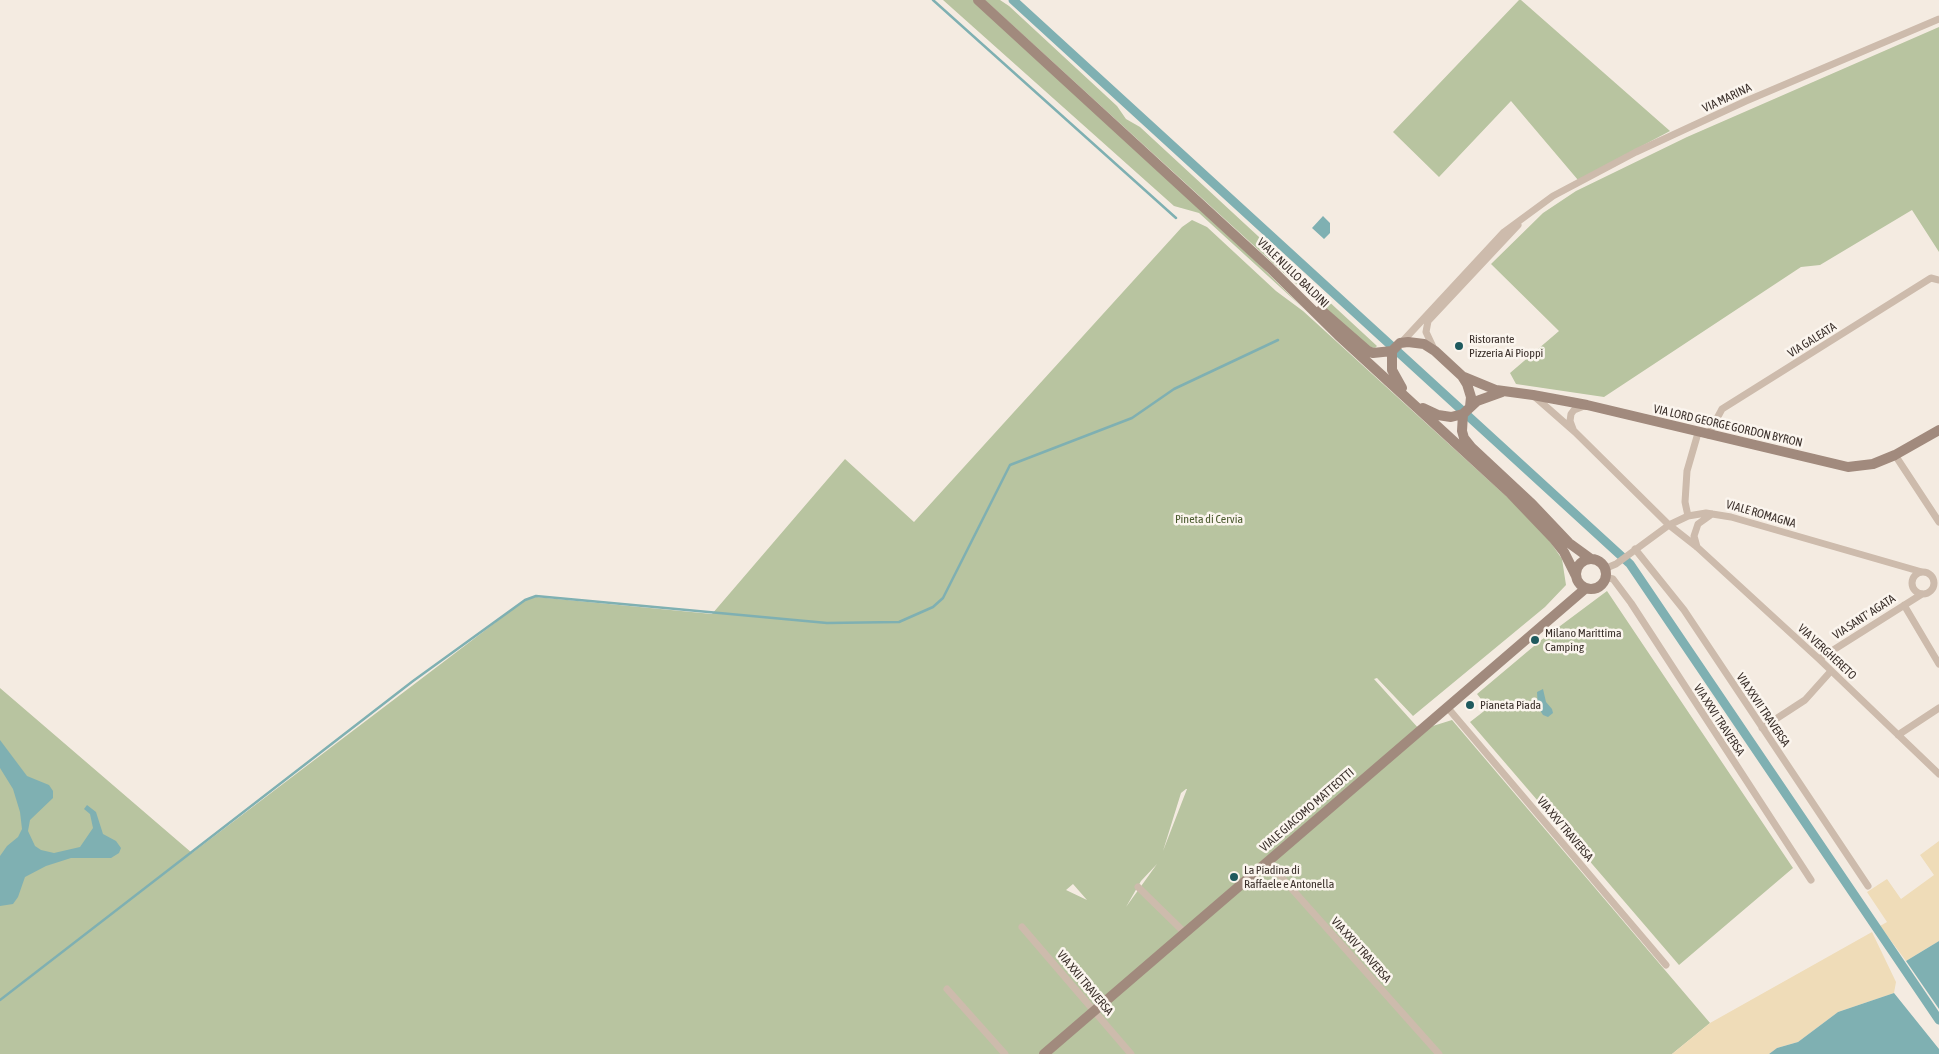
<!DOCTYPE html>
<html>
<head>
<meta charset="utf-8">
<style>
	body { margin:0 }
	canvas { display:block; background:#f4ebe1 }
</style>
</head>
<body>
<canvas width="1939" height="1054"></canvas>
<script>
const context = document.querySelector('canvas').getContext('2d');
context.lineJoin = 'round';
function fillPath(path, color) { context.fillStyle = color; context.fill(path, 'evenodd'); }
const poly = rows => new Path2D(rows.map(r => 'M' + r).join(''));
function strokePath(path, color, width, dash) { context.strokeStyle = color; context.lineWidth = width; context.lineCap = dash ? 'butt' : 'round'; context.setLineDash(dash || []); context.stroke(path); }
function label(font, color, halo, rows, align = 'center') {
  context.font = font + ' "Asap Condensed",sans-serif'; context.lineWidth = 5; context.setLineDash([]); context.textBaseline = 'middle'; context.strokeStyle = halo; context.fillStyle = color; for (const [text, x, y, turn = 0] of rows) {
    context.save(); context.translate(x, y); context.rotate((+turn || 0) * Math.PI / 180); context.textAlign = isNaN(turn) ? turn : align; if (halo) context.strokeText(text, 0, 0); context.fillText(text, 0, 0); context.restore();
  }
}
fillPath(poly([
	[943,0,973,0,1218,224,1303,308,1199,213,1174,206],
	[985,0,1000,0,1009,6,1117,106,1126,119,1140,127,1377,346,1375,348,1368,347,1286,275],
	[1519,0,1521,0,1670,131,1578,180,1511,101,1439,177,1393,132],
	[1939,27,1939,252,1912,210,1820,265,1801,267,1604,397,1516,384,1510,373,1559,331,1491,264,1543,213,1576,191,1687,137],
	[1192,220,1207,227,1276,291,1303,311,1540,527,1562,559,1566,585,1545,607,1413,716,1377,678,1374,679,1420,730,1452,720,1710,1023,1672,1054,0,1054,0,688,192,853,525,600,536,597,712,614,845,459,914,522,1182,227],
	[1186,789,1187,789,1163,851,1181,793],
	[1157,864,1126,907,1141,881],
	[1073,884,1087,900,1066,890],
	[1607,591,1793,868,1679,965,1470,722,1488,708,1477,694,1540,641]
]), '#b8c4a0');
fillPath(poly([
	[1939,841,1939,941,1906,961,1880,926,1887,922,1867,892,1887,879,1901,899,1934,875,1920,855],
	[1872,932,1896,982,1894,993,1838,1012,1798,1042,1777,1048,1769,1054,1672,1054,1710,1023]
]), '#efdcb8');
fillPath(poly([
	[1323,216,1330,223,1330,233,1324,239,1312,228],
	[1543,689,1546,702,1552,709,1553,713,1548,717,1543,715,1538,707,1537,692],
	[0,740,27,776,49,785,53,791,53,798,30,820,28,831,35,846,41,850,54,853,80,847,93,828,90,814,84,809,87,805,96,812,103,834,116,841,121,848,119,853,111,858,71,858,46,866,25,877,18,897,13,904,0,906,0,856,7,846,18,837,22,829,20,812,13,789,0,768],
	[1939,941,1939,1009,1906,961],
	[1894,993,1939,1049,1939,1054,1769,1054,1777,1048,1798,1042,1838,1012]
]), '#7fb0b2');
strokePath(poly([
	[933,0,1176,218],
	[0,1000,413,681,525,600,536,596,827,623,899,622,933,607,943,598,1010,465,1132,418,1174,389,1278,340]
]), '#7fb0b2', 2.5);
strokePath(poly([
	[1013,0,1630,564,1939,1020]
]), '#7fb0b2', 9);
strokePath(poly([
	[1401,343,1504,232,1553,196,1636,152,1746,101,1939,19],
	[1434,349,1426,332,1428,321,1518,225],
	[1534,396,1575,432,1669,525,1697,547,1819,659,1939,774],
	[1573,429,1570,421,1571,414,1574,410,1584,406],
	[1708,435,1722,409,1931,278,1939,280],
	[1895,455,1939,522],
	[1688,516,1685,502,1687,471,1698,433],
	[1697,547,1694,536,1698,524,1712,514],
	[1635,549,1684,610,1868,886],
	[1604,569,1616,564,1669,525,1688,516,1706,513,1731,517,1922,572],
	'1912 583a11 11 0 1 1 22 0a11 11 0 1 1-22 0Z',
	[1605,577,1613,579,1631,603,1811,880],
	[1904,605,1939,664],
	[1819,659,1922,594],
	[1447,707,1666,965],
	[1762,728,1805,700,1831,671],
	[1898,735,1939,708],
	[1267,861,1439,1054],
	[1138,887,1184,932],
	[1022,927,1131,1054],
	[947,989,1005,1054]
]), '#cdbbac', 7);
strokePath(poly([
	[978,0,1270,268,1338,335,1510,493,1553,538,1564,552,1576,576],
	[1321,310,1368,351,1373,353,1392,351,1400,343,1408,342,1424,344,1435,351,1462,376,1467,384,1471,397,1470,407],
	[1392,351,1392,370,1402,388],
	[1462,376,1496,390,1533,395,1587,405,1848,467,1873,464,1895,455,1939,430],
	[1423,408,1438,415,1451,417,1463,414,1477,401,1502,392],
	[1463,414,1462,431,1464,438,1472,448,1532,504,1569,543,1591,559],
	'1576 574a15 15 0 1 1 30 0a15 15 0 1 1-30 0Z',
	[1044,1054,1586,588]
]), '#a18a7d', 10);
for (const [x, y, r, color] of [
	[1459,346,5,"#1f5a5e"],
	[1535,640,5,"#1f5a5e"],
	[1470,705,5,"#1f5a5e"],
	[1234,877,5,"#1f5a5e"]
]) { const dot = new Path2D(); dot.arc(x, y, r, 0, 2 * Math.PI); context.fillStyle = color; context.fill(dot); strokePath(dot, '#fbf5ee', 2); }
label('12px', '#3b302b', '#fbf5ee', [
	["VIA MARINA",1727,98,-25],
	["VIALE NULLO BALDINI",1293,273,44],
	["VIA GALEATA",1812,340,-32],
	["VIA LORD GEORGE GORDON BYRON",1728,426,13],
	["VIALE ROMAGNA",1761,514,16],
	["VIA SANT' AGATA",1864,617,-33],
	["VIA VERGHERETO",1827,652,43],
	["VIA XXVII TRAVERSA",1763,710,56],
	["VIA XXVI TRAVERSA",1719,720,57],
	["VIALE GIACOMO MATTEOTTI",1307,810,-41],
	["VIA XXV TRAVERSA",1565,829,50],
	["VIA XXIV TRAVERSA",1361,950,48],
	["VIA XXII TRAVERSA",1085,983,50]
]);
label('12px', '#3b302b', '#fbf5ee', [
	["Ristorante",1469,339],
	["Pizzeria Ai Pioppi",1469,353],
	["Milano Marittima",1545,633],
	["Camping",1545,647],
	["Pianeta Piada",1480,705],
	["La Piadina di",1244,870],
	["Raffaele e Antonella",1244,884]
], 'left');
label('12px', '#4a5a2e', '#fbf5ee', [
	["Pineta di Cervia",1209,519]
]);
</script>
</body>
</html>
